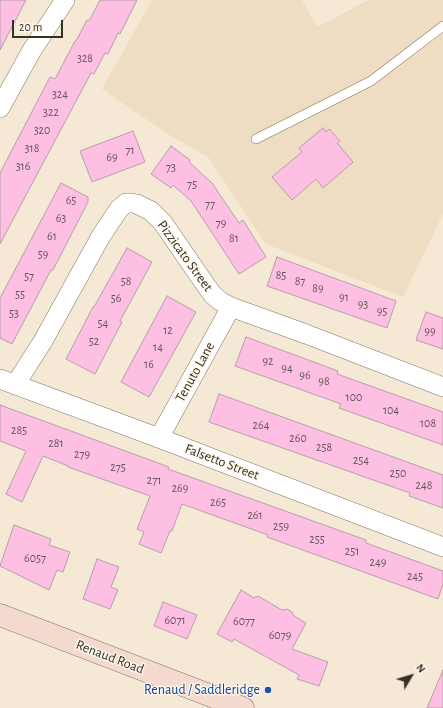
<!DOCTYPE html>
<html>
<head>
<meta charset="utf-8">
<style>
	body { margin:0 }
	#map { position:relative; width:443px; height:708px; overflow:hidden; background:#f5e8d4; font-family:"Alegreya Sans",sans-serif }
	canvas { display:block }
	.north { position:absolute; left:391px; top:656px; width:40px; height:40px; -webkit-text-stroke:3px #fef6ea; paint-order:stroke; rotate:52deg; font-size:11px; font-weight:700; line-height:16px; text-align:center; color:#353028 }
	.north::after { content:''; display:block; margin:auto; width:14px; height:18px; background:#353028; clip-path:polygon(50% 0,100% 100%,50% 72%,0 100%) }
	.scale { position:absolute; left:12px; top:20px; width:51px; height:18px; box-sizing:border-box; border:2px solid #353028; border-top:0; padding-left:5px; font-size:12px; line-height:14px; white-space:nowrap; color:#353028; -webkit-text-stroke:3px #fef6ea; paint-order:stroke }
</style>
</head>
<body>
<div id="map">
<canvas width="443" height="708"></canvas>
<div class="north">N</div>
<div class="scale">20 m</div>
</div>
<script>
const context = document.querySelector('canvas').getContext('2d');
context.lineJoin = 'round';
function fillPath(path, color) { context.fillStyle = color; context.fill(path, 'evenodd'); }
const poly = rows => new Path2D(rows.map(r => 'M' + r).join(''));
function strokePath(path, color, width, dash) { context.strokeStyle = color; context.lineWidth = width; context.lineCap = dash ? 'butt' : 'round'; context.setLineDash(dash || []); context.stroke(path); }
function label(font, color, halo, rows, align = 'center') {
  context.font = font + ' "Alegreya Sans",sans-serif'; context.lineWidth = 3; context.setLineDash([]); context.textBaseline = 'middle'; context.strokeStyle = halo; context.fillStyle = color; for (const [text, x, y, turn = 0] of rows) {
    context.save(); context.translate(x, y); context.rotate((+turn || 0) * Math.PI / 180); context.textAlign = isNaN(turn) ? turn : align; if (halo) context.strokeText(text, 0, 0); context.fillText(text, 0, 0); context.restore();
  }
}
fillPath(poly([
	[152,0,302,0,317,27,369,0,443,0,443,214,403,297,266,244,208,157,171,136,102,89]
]), '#eeddc2');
const building = poly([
	[0,0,26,0,0,50,0,0],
	[100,0,137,0,120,34,118,33,108,54,105,53,94,74,91,73,0,244,0,173,50,77,55,79,75,41,76,41,87,20,89,21,100,0],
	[323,128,326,132,329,129,340,141,337,143,353,162,323,188,316,179,292,200,272,177,302,152,299,148,323,128],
	[133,131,145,162,92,182,80,151,133,131],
	[171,146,190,160,189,162,212,183,239,223,243,220,266,257,239,274,191,201,173,185,171,188,151,174,171,146],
	[61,183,88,197,88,202,53,270,51,270,12,344,0,338,0,298,61,183],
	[127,248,152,262,120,321,122,322,95,374,66,359,93,307,94,307,127,248],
	[277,257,396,301,387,328,267,286,277,257],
	[167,296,196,312,149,397,121,382,167,296],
	[426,312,443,318,443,349,416,340,426,312],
	[246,337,338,371,337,374,443,412,443,445,339,408,341,404,235,366,246,337],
	[219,394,443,475,443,508,409,496,410,493,209,422,219,394],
	[0,405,169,467,168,469,366,540,366,543,443,571,443,584,438,599,267,537,268,535,182,504,172,531,170,531,161,553,139,544,144,532,137,529,150,496,68,467,68,466,43,456,22,502,6,494,26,451,0,441,0,405],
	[14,525,51,539,49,545,70,552,63,572,57,570,49,590,0,566,14,525],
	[97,559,119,567,111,587,118,590,110,609,83,599,97,559],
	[241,590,254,598,258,596,282,610,287,609,292,612,294,616,306,623,292,649,328,662,319,686,297,679,299,675,234,639,232,642,217,634,241,590],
	[163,602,197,615,187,639,154,626,163,602],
	[443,670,443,708,427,708,443,670]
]);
fillPath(building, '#fdbfe2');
strokePath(building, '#b59fab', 1);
const lane = poly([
	[256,139,371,81,443,26]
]);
const street = poly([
	[0,108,32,50,65,0],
	[0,379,159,438,443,547],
	[15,385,43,341,101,236,119,209,126,203,131,203,137,204,151,211,163,223,207,287,213,295,220,301,231,307,306,334,443,387],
	[159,438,231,307]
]);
const secondary = poly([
	[0,615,243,708]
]);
strokePath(lane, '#817563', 10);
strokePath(street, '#817563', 20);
strokePath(secondary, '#817563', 23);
strokePath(lane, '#fff', 9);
strokePath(street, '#fff', 19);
strokePath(secondary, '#f3d9ce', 22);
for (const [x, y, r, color] of [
	[268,690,4,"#1a4fb4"]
]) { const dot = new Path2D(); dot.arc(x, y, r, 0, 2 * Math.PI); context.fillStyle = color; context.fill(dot); strokePath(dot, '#fef6ea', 1.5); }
label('12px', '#675456', null, [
	["328",85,58],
	["324",60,94],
	["322",51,112],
	["320",42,130],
	["318",32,148],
	["71",130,150],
	["69",112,157],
	["316",23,166],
	["73",171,167],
	["75",192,184],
	["65",71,200],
	["77",210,204],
	["63",61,218],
	["79",221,223],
	["61",52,236],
	["81",234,238],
	["59",43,254],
	["85",281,275],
	["57",29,276],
	["58",126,281],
	["87",300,281],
	["89",318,288],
	["55",20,294],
	["91",344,297],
	["56",116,298],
	["93",363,304],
	["95",382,311],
	["53",14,313],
	["54",103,323],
	["12",168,330],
	["99",430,331],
	["52",94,341],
	["14",158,347],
	["92",268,361],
	["16",149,364],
	["94",287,368],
	["96",305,375],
	["98",324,381],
	["100",354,397],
	["104",391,410],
	["108",428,423],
	["264",261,425],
	["285",19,430],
	["260",298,438],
	["281",56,443],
	["258",324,447],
	["279",82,454],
	["254",361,460],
	["275",118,467],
	["250",398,473],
	["271",154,480],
	["248",424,485],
	["269",180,488],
	["265",218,502],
	["261",255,515],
	["259",281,526],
	["255",317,539],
	["251",352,551],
	["6057",35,558],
	["249",378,562],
	["245",415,576],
	["6071",175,620],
	["6077",244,621],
	["6079",280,635]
]);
label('14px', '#353028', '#fef6ea', [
	["Pizzicato Street",185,256,54],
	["Tenuto Lane",195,372,-61],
	["Falsetto Street",222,462,21],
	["Renaud Road",110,657,21]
]);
label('14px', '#164399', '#fef6ea', [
	["Renaud / Saddleridge",260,690]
], 'right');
</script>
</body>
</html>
